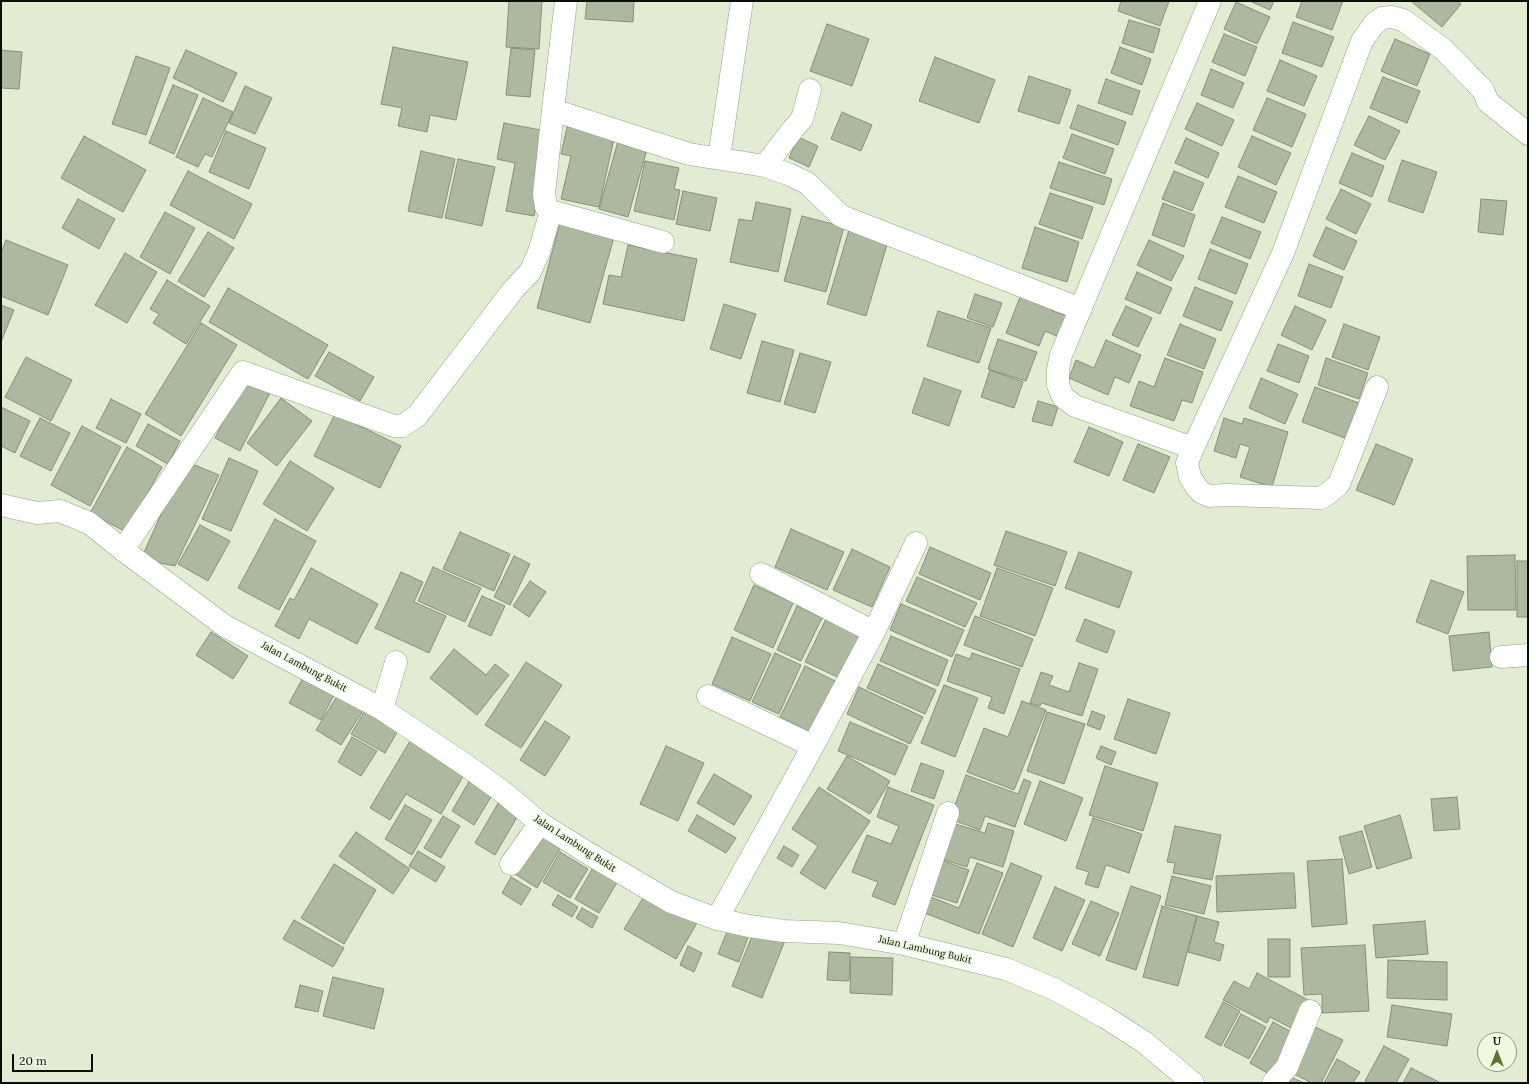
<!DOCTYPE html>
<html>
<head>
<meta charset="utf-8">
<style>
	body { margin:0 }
	#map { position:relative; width:1529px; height:1084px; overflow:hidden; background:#e1ecd3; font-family:Lora,serif }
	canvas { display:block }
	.frame { position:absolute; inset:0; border:2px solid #0b0e06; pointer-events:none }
	.north { position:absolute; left:1477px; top:1032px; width:40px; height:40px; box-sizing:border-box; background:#eef9e0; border:1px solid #939b89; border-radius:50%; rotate:0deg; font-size:11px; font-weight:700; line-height:16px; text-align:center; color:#0b0e06 }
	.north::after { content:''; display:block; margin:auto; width:14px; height:18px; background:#5b762a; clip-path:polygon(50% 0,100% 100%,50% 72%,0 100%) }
	.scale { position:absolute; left:12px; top:1054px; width:81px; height:18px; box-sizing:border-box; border:2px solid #0b0e06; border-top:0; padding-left:5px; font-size:12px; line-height:14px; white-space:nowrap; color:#0b0e06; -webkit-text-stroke:3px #eef9e0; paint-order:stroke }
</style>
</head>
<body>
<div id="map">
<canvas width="1529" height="1084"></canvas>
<div class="frame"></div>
<div class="north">U</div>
<div class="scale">20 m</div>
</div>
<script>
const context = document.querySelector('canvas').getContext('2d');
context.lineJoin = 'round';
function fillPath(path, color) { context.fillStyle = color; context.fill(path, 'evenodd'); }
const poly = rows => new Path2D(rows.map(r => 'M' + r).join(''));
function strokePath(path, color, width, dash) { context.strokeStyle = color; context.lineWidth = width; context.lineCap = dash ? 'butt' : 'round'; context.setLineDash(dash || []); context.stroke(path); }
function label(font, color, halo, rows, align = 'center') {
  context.font = font + ' Lora,serif'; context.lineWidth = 3.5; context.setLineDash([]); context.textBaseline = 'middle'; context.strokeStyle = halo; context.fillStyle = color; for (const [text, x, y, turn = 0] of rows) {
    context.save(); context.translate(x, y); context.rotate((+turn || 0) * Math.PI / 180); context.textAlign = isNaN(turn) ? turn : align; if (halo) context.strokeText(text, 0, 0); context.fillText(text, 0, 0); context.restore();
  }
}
const building = poly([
	[509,1,542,1,539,49,506,47,509,1],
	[587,1,634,1,633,22,585,19,587,1],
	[1121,1,1169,1,1160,26,1118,11,1121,1],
	[1250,1,1274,1,1270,10,1250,1],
	[1302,1,1343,1,1332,30,1296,17,1302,1],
	[1413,1,1457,1,1461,4,1442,27,1412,2,1413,1],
	[1236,2,1270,17,1257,44,1224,29,1236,2],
	[1129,20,1160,29,1153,53,1122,43,1129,20],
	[1293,22,1334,37,1322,67,1282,53,1293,22],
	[827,24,869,39,852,86,810,71,827,24],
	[1224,34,1257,47,1245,76,1212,62,1224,34],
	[1395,39,1430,54,1417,86,1381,71,1395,39],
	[393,47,468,62,456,120,430,115,427,132,398,126,402,108,381,104,393,47],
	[1120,47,1151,59,1142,85,1111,73,1120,47],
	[511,48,535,50,530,97,506,95,511,48],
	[1,50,22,52,19,89,1,88,1,50],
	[186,50,237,73,223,102,173,78,186,50],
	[136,56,170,68,146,135,112,124,136,56],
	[935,57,995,80,979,123,919,101,935,57],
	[1280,60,1317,76,1304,106,1267,91,1280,60],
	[1211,69,1244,83,1233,108,1201,95,1211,69],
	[1029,76,1071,90,1059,124,1018,111,1029,76],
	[1383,77,1420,91,1407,123,1370,108,1383,77],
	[1106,79,1140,91,1132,115,1098,103,1106,79],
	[173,85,198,95,174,154,149,143,173,85],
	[245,86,272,98,255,134,229,123,245,86],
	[203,98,233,112,212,157,205,154,198,167,176,157,203,98],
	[1267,98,1306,114,1292,147,1253,130,1267,98],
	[1197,103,1234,120,1222,146,1185,129,1197,103],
	[1078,105,1126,122,1118,145,1070,128,1078,105],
	[842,112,872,125,861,151,831,139,842,112],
	[1369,116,1400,131,1385,160,1354,145,1369,116],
	[504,123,551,132,534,216,506,211,515,163,497,159,504,123],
	[568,123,615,134,599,207,561,199,571,156,561,154,568,123],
	[226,131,266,148,249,189,209,172,226,131],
	[620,134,649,142,628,217,599,209,620,134],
	[1072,134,1114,149,1105,174,1063,158,1072,134],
	[84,136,146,170,123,212,61,178,84,136],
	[1252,136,1291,153,1276,185,1238,167,1252,136],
	[798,137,818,146,809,167,789,158,798,137],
	[1186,138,1219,153,1208,178,1175,163,1186,138],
	[421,151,455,159,442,218,408,211,421,151],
	[1352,153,1384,166,1372,197,1339,183,1352,153],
	[458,159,495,167,482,226,445,218,458,159],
	[1402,160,1437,172,1423,213,1388,201,1402,160],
	[645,161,679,168,674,189,680,190,674,220,634,211,645,161],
	[1059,162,1112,179,1104,205,1050,188,1059,162],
	[188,171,252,204,234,239,170,205,188,171],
	[1174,171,1204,183,1192,211,1162,199,1174,171],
	[1238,176,1277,192,1264,223,1225,207,1238,176],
	[1341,189,1371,204,1356,234,1326,219,1341,189],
	[683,191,717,198,710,231,676,224,683,191],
	[1050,193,1093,207,1082,239,1039,224,1050,193],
	[78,199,115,219,99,249,62,228,78,199],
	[1481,199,1507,201,1503,235,1478,232,1481,199],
	[756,202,791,209,778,272,730,262,739,219,752,221,756,202],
	[1163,203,1195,215,1184,247,1152,235,1163,203],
	[165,212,195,228,170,274,140,257,165,212],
	[802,216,844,227,826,292,784,281,802,216],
	[1222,217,1261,232,1250,259,1211,243,1222,217],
	[560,223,614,237,590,323,537,308,560,223],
	[1035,227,1079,242,1067,282,1022,268,1035,227],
	[1326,227,1357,241,1344,270,1313,256,1326,227],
	[849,230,888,241,866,316,827,304,849,230],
	[208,232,234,248,204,297,178,281,208,232],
	[6,240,68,265,48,315,1,296,1,253,6,240],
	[1149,240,1184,256,1171,281,1137,265,1149,240],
	[628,245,697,259,684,321,603,304,609,275,621,277,628,245],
	[1210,249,1248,264,1236,294,1198,279,1210,249],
	[125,253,157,272,127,323,95,305,125,253],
	[1309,264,1343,277,1331,308,1298,296,1309,264],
	[1137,272,1172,288,1160,314,1125,299,1137,272],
	[167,280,210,306,186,344,153,323,159,314,150,309,167,280],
	[1195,287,1233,302,1221,331,1183,316,1195,287],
	[228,288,328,345,308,379,209,322,228,288],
	[1022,292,1055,304,1052,311,1067,316,1059,337,1045,331,1039,346,1006,333,1022,292],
	[975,294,1002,303,993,327,967,318,975,294],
	[724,304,756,314,741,359,710,349,724,304],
	[1,305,14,310,1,342,1,305],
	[1126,306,1152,318,1138,347,1112,335,1126,306],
	[1295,306,1326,320,1312,350,1281,335,1295,306],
	[938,311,991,328,979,363,927,346,938,311],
	[201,323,237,345,181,436,145,414,201,323],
	[1180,324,1216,339,1204,369,1167,355,1180,324],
	[1344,324,1380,337,1368,370,1332,357,1344,324],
	[998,339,1037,352,1026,381,988,369,998,339],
	[1106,340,1141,355,1129,383,1115,377,1108,395,1069,378,1076,360,1094,368,1106,340],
	[762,341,794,350,780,402,747,393,762,341],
	[1278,344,1309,356,1299,383,1267,371,1278,344],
	[329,352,374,377,360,401,315,376,329,352],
	[800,353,831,362,815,413,784,404,800,353],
	[26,357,72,380,51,421,5,397,26,357],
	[1165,358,1203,372,1192,403,1182,400,1174,421,1130,406,1139,381,1154,387,1165,358],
	[1326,358,1368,373,1359,399,1318,385,1326,358],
	[990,370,1023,382,1014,408,981,397,990,370],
	[245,378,271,391,240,451,215,438,245,378],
	[924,378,961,391,949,426,912,413,924,378],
	[1261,378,1298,394,1285,424,1249,408,1261,378],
	[1315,387,1359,403,1345,438,1302,422,1315,387],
	[281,398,312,421,277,466,247,443,281,398],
	[111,399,141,414,126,443,96,428,111,399],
	[1038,401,1058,407,1052,426,1032,421,1038,401],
	[1,407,30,421,15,453,1,446,1,407],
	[335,414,401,446,380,488,314,456,335,414],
	[40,418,70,433,51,471,20,456,40,418],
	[1224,418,1242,424,1244,418,1288,432,1272,487,1240,477,1250,447,1240,444,1236,458,1214,451,1224,418],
	[148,424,180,441,168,464,136,446,148,424],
	[82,426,121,447,90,506,51,485,82,426],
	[1089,427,1123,442,1109,476,1074,462,1089,427],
	[1138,444,1170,457,1154,493,1123,480,1138,444],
	[1376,444,1413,459,1394,505,1356,490,1376,444],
	[127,447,162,467,126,532,90,513,127,447],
	[229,458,258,471,231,531,202,519,229,458],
	[185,461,219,475,175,566,141,559,185,461],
	[290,461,334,488,307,531,263,504,290,461],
	[275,519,316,541,279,610,238,588,275,519],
	[200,525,230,541,208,581,178,564,200,525],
	[791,529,844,552,827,590,775,567,791,529],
	[1006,531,1067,552,1055,586,994,565,1006,531],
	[460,532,510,554,494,591,443,569,460,532],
	[930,547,991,573,980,600,919,574,930,547],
	[852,549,890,567,872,607,833,590,852,549],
	[1079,552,1132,572,1119,608,1065,588,1079,552],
	[1515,555,1516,610,1468,610,1467,556,1515,555],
	[514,556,530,564,510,605,494,597,514,556],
	[1517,561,1528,561,1528,617,1517,617,1517,561],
	[433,567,481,588,465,622,418,601,433,567],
	[311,568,378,604,357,644,309,619,299,639,275,626,290,598,294,600,311,568],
	[997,568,1053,588,1035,636,980,616,997,568],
	[401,572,423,582,414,602,446,616,429,653,375,628,401,572],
	[917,577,977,603,965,627,906,601,917,577],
	[1431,580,1464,592,1448,634,1416,622,1431,580],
	[530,581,546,592,529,617,513,606,530,581],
	[754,585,793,603,773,648,734,630,754,585],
	[482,596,505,606,491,636,468,626,482,596],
	[901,604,964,630,952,657,890,630,901,604],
	[797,606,822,618,801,661,777,650,797,606],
	[975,616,1033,639,1022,667,964,645,975,616],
	[826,619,864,637,844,680,805,662,826,619],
	[1085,619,1115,631,1107,653,1076,641,1085,619],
	[211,632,248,656,233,679,196,655,211,632],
	[1489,632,1492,667,1453,671,1449,636,1489,632],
	[891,636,948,660,938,686,880,661,891,636],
	[732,637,771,654,750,701,712,684,732,637],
	[454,649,486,675,495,664,509,675,477,715,430,678,454,649],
	[775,653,801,665,779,714,752,702,775,653],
	[972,653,1020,669,1004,714,988,708,992,697,947,681,956,654,970,659,972,653],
	[526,662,562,685,521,748,485,725,526,662],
	[1079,663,1098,669,1082,716,1042,703,1040,706,1030,703,1041,672,1053,676,1049,685,1069,692,1079,663],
	[878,664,936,690,925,714,867,688,878,664],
	[805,666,837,682,812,733,780,717,805,666],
	[304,676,335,693,321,720,289,703,304,676],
	[944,685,978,698,955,757,921,743,944,685],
	[859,687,923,717,910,744,847,714,859,687],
	[341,690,366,706,341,745,316,730,341,690],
	[1128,699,1170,713,1156,754,1114,739,1128,699],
	[1022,701,1046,710,1014,790,967,772,984,728,1008,737,1022,701],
	[367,707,400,727,385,753,351,734,367,707],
	[1092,711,1105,716,1100,730,1087,725,1092,711],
	[1047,712,1085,724,1064,784,1027,771,1047,712],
	[545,721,570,737,545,776,520,760,545,721],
	[850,722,908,746,895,775,838,751,850,722],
	[413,736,468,768,441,814,406,794,390,820,370,808,413,736],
	[352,737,377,751,361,776,338,762,352,737],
	[666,746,704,763,678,821,640,804,666,746],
	[1101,746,1116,752,1111,765,1096,758,1101,746],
	[847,756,890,781,870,814,827,789,847,756],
	[921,763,944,771,934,799,911,791,921,763],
	[1105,766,1158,783,1143,831,1089,815,1105,766],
	[714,774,752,796,734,825,697,803,714,774],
	[966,775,1018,794,1024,779,1031,782,1015,827,985,816,980,830,950,819,966,775],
	[471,778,494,792,474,825,452,811,471,778],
	[1040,781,1083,798,1066,841,1024,824,1040,781],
	[819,787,870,821,825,889,800,873,818,846,792,829,819,787],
	[888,787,934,805,895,905,872,896,878,882,852,872,867,835,891,844,899,826,877,817,888,787],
	[1457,797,1460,829,1434,831,1431,799,1457,797],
	[500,800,520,812,495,855,475,843,500,800],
	[405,805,432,820,412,855,385,839,405,805],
	[697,815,736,838,726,853,688,831,697,815],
	[1400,815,1412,858,1377,869,1364,826,1400,815],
	[443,816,460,826,441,858,424,848,443,816],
	[1093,818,1142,834,1129,873,1106,865,1098,888,1085,884,1089,872,1076,868,1093,818],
	[952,823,985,833,988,823,1014,831,1003,867,970,857,967,867,941,859,952,823],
	[1175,826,1221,835,1212,880,1173,873,1175,863,1167,862,1175,826],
	[536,831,561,847,537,888,512,872,536,831],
	[1362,831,1372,867,1349,874,1339,837,1362,831],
	[356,832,410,869,393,894,339,856,356,832],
	[784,846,799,855,792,867,777,858,784,846],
	[418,851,445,867,436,882,409,866,418,851],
	[560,852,588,869,570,898,543,882,560,852],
	[937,859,969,870,957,903,925,893,937,859],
	[1342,859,1347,924,1312,927,1307,861,1342,859],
	[977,863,1003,873,979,934,922,912,928,896,959,908,977,863],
	[1011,863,1042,876,1013,947,982,934,1011,863],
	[334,864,376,890,344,944,301,918,334,864],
	[595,864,619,879,599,913,575,899,595,864],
	[1281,873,1294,873,1296,908,1217,912,1216,876,1281,873],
	[1172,876,1211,886,1204,914,1165,905,1172,876],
	[511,877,531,889,521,905,502,893,511,877],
	[1131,886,1161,896,1136,970,1106,960,1131,886],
	[1055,887,1085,900,1062,951,1033,938,1055,887],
	[646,893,697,923,676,959,624,929,646,893],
	[558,895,578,907,572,917,552,905,558,895],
	[1091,901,1119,913,1100,956,1072,944,1091,901],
	[1162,906,1197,916,1178,986,1143,977,1162,906],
	[582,908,598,917,592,928,576,918,582,908],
	[1197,916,1219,922,1214,942,1224,945,1220,961,1188,952,1197,916],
	[294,920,344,948,333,967,283,939,294,920],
	[1425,921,1428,954,1376,958,1373,925,1425,921],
	[730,924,750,932,739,962,718,954,730,924],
	[754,931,784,943,762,998,732,986,754,931],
	[1268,939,1290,939,1290,977,1268,977,1268,939],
	[1365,945,1369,1011,1322,1013,1322,994,1304,995,1301,948,1365,945],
	[688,946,702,953,694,972,680,965,688,946],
	[829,952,850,953,849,981,827,980,829,952],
	[851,957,893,958,892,995,850,993,851,957],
	[1388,960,1447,962,1447,1000,1387,998,1388,960],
	[1257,973,1310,1001,1295,1030,1270,1017,1267,1023,1223,1000,1234,981,1249,989,1257,973],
	[333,977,384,989,374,1029,323,1016,333,977],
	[300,985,323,991,318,1012,295,1007,300,985],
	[1223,1002,1240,1011,1221,1046,1205,1037,1223,1002],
	[1392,1005,1452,1014,1447,1046,1387,1037,1392,1005],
	[1241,1014,1266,1027,1249,1059,1224,1046,1241,1014],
	[1273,1022,1297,1035,1274,1077,1250,1063,1273,1022],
	[1311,1025,1343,1040,1321,1083,1312,1083,1288,1071,1311,1025],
	[1384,1046,1409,1059,1396,1083,1369,1083,1365,1081,1384,1046],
	[1337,1059,1360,1072,1353,1083,1324,1083,1337,1059],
	[1411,1068,1441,1083,1403,1083,1411,1068],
	[1284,1074,1304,1083,1280,1083,1284,1074]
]);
fillPath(building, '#adb8a0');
strokePath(building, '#859079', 1);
const street = poly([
	[566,1,553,110,689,154,765,166,788,174,807,183,841,216,1081,309],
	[553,110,544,194,546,207,551,211,663,242],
	[719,158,742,1],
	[765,166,793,129,802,119,810,90],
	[1377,387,1339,484,1330,492,1321,498,1227,495,1209,496,1201,492,1197,488,1190,477,1187,463,1193,448,1283,253,1362,41,1375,23,1382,18,1391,17,1403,20,1443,49,1483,90,1488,102,1528,134],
	[1193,448,1075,406,1063,397,1058,385,1058,369,1061,355,1210,1],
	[123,550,243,372,394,426,402,426,417,416,513,290,530,272,539,252,551,211],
	[761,574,874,632],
	[1501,657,1528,655],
	[708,696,813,746],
	[382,709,396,662],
	[511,864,540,823],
	[717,919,813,746,874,632,916,543],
	[904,944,948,813],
	[1273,1083,1287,1067,1310,1011]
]);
const secondary = poly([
	[1,505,37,513,60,511,89,523,123,550,225,626,382,709,467,766,503,792,540,823,591,855,671,902,717,919,749,926,784,931,839,933,904,944,1006,969,1054,989,1105,1017,1144,1042,1193,1083]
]);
strokePath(street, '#95a088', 23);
strokePath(secondary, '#95a088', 23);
strokePath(street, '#fff', 22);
strokePath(secondary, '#fff', 22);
label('10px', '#0b0e06', '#eef9e0', [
	["Jalan Lambung Bukit",304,667,28],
	["Jalan Lambung Bukit",575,844,33],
	["Jalan Lambung Bukit",925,950,13]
]);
</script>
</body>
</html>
